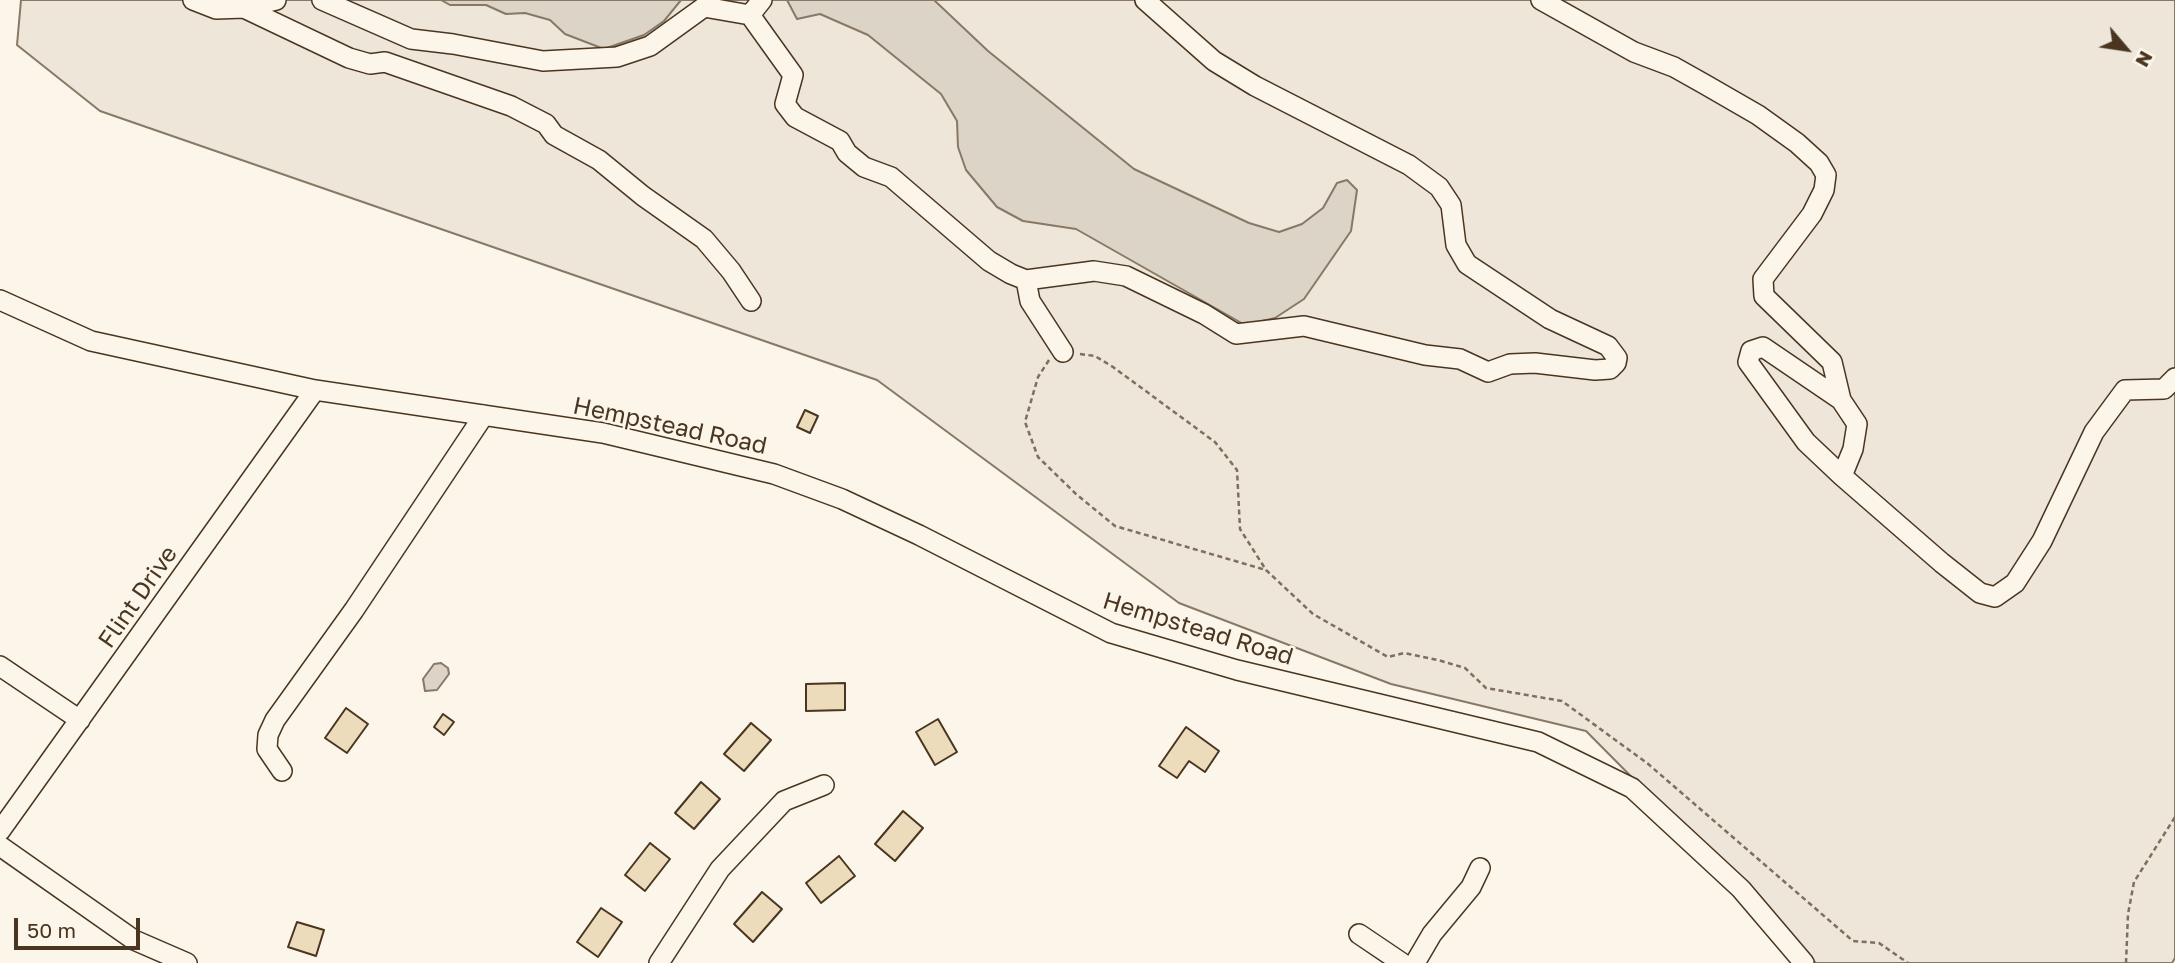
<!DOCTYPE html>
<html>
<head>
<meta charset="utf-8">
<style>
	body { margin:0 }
	#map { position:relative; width:2175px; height:963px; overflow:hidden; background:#fbf6e9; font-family:"Golos Text",sans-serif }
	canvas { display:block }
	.north { position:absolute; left:2091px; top:14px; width:70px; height:70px; -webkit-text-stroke:5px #fbf6e9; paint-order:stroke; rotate:119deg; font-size:19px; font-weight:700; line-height:28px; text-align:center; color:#4a3520 }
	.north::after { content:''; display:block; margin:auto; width:24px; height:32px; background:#4a3520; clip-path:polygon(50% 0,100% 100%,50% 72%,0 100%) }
	.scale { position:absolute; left:14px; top:918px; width:126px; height:32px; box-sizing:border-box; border:4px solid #4a3520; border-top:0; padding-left:9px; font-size:21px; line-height:24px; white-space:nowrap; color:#4a3520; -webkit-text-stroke:5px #fbf6e9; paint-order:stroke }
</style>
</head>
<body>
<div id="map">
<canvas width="2175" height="963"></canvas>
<div class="north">N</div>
<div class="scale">50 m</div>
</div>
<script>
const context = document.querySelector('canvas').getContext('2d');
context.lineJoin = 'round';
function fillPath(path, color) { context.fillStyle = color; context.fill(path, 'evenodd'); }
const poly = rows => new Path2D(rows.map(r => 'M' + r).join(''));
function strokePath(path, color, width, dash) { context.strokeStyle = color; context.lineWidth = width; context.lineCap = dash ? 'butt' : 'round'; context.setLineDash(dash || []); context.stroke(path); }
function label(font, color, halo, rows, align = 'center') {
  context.font = font + ' "Golos Text",sans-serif'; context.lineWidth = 5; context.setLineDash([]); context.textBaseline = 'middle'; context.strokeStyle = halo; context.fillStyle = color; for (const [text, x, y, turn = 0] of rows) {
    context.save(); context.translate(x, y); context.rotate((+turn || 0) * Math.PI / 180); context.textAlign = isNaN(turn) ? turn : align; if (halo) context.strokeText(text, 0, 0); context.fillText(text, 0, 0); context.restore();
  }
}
const green = poly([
	[21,0,2175,0,2175,958,2172,963,1816,963,1586,731,1391,684,1179,603,877,380,100,111,17,45,21,0]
]);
fillPath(green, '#ede6d9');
strokePath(green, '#887966', 2);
const water = poly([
	[441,0,681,0,664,21,644,35,604,49,565,34,550,20,525,13,506,14,486,5,450,5,441,0],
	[787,0,934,0,988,51,1134,169,1249,223,1279,232,1302,224,1323,208,1337,183,1347,180,1357,190,1351,231,1304,299,1275,318,1245,325,1076,229,1023,221,997,207,966,170,958,147,957,121,941,94,868,35,820,14,797,19,787,0],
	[441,663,448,668,449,674,437,690,425,691,423,679,434,664,441,663]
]);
fillPath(water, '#dcd4c6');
strokePath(water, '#887966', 2);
const building = poly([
	[805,410,818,416,810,433,797,427,805,410],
	[845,683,845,710,806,711,806,684,845,683],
	[346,708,368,724,347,753,325,738,346,708],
	[443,714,454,722,444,735,434,727,443,714],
	[938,719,957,752,935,765,916,732,938,719],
	[751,723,771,740,744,771,724,754,751,723],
	[1186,727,1219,751,1205,772,1189,761,1177,778,1159,766,1186,727],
	[701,782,720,799,694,829,675,813,701,782],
	[903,811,923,828,895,861,875,844,903,811],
	[650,843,670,859,645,891,625,875,650,843],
	[839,856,855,876,821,903,806,883,839,856],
	[762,892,782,909,753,942,734,924,762,892],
	[601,908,622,922,598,957,577,942,601,908],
	[297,922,324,930,316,956,288,947,297,922]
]);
fillPath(building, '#ecdcbc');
strokePath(building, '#4a3520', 2);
const minor = poly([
	[193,0,216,9,244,8,276,0],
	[322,0,411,39,453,44,543,61,617,57,650,46,704,7,750,15],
	[762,0,750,15,793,75,785,104,795,117,840,141,847,153,864,167,891,177,989,261,1011,274,1026,280,1094,271,1126,276,1204,314,1236,334,1304,326,1425,355,1460,359,1488,372,1510,364,1535,363,1595,370,1610,369,1616,363,1617,358,1608,346,1550,319,1467,264,1456,245,1451,205,1439,187,1409,165,1255,86,1214,61,1145,0],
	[1541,0,1634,52,1674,67,1706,85,1758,115,1797,143,1819,163,1826,175,1824,190,1812,214,1763,279,1764,296,1832,362,1841,400],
	[244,8,349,58,370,64,385,62,511,106,546,124,554,135,599,160,643,196,704,239,731,271,751,301],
	[1026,280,1030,301,1063,352],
	[0,300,91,341,315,390,603,433,774,474,842,499,919,535,1111,633,1237,670,1538,742,1632,788,1741,889,1804,963],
	[1842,476,1853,449,1857,424,1841,400,1763,347,1751,351,1748,362,1806,442,1842,476,1942,563,1980,593,1995,597,2015,583,2042,541,2094,432,2125,390,2164,389,2175,378],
	[0,666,80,720],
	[282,771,267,749,268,735,275,720,354,610,484,415],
	[0,831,315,390],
	[0,846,134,940,187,963],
	[1359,934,1402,963],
	[659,963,720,869,784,801,824,785],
	[1415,963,1432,934,1471,887,1480,868]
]);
strokePath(minor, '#4a3520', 22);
strokePath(poly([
	[1080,354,1095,356,1113,367,1215,442,1237,470,1240,529,1266,570,1313,614,1388,657,1404,653,1438,660,1465,668,1486,688,1562,701,1647,763,1853,941,1879,943,1908,963],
	[1049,360,1038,377,1025,422,1038,457,1076,494,1115,526,1266,570],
	[2126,963,2128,914,2134,882,2175,817]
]), '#7f6f5c', 2.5, [5, 3.5]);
strokePath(minor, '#fbf6e9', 19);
label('24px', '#4a3520', '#fbf6e9', [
	["Hempstead Road",670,426,12],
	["Flint Drive",138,597,-55],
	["Hempstead Road",1198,629,17]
]);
</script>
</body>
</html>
